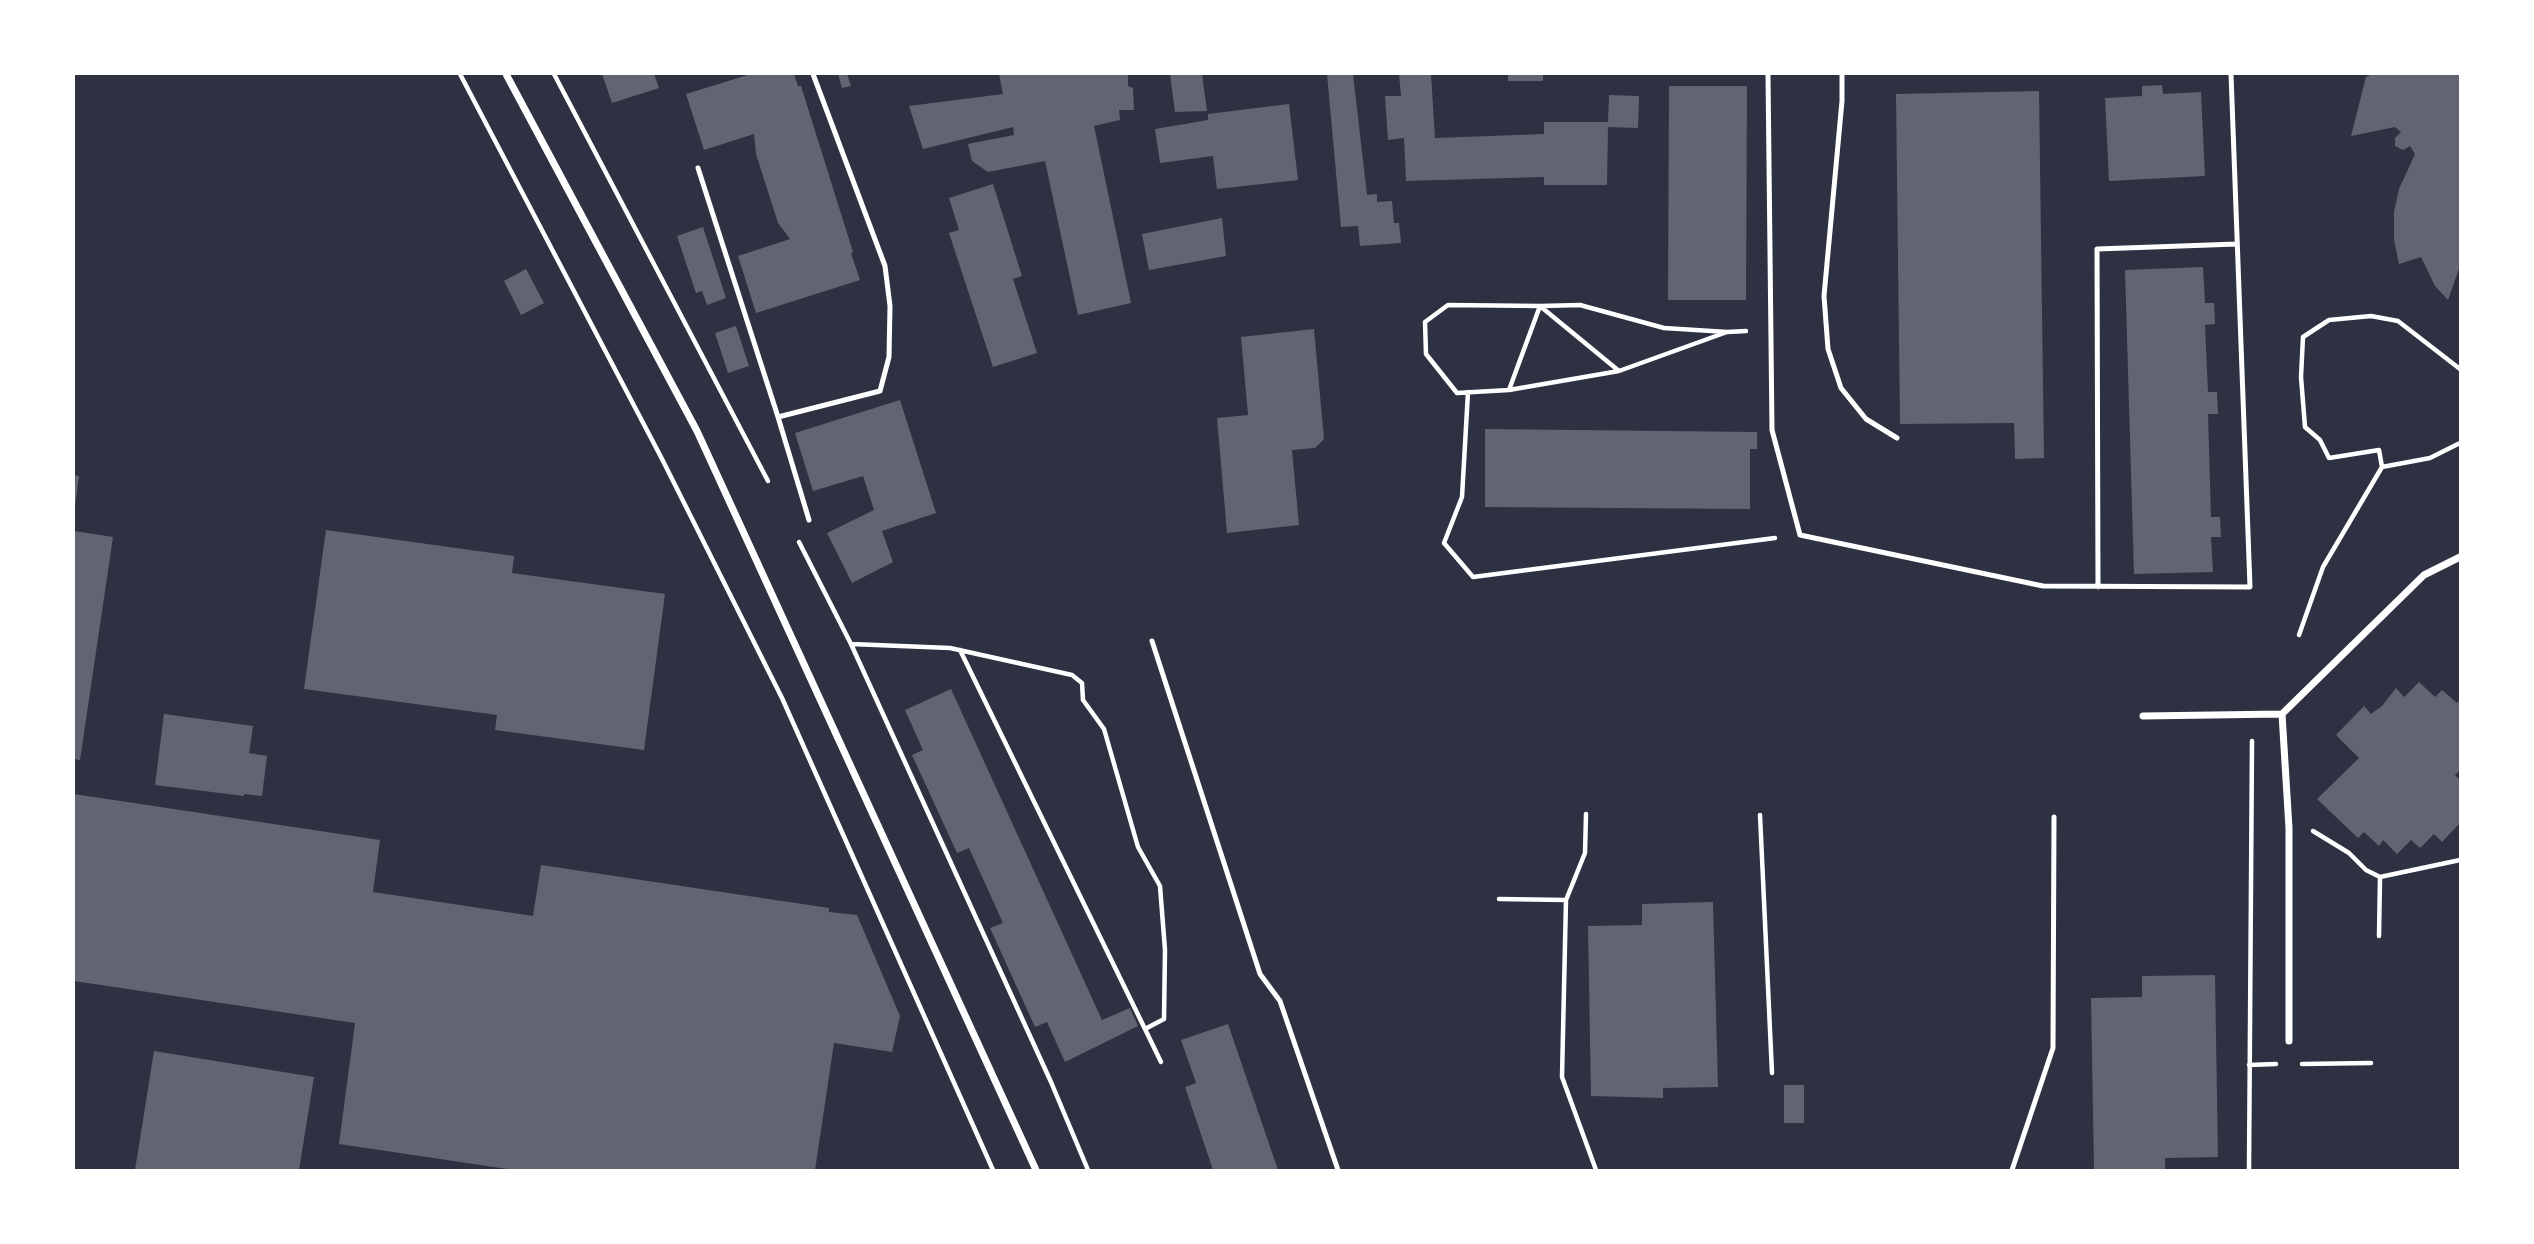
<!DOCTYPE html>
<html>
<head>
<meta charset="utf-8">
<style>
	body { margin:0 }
	#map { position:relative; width:2534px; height:1244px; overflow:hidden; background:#2d3142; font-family:Helvetica,sans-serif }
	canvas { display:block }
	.frame { position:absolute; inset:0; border:75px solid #fff; pointer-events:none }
</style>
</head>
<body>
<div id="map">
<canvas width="2534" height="1244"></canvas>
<div class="frame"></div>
</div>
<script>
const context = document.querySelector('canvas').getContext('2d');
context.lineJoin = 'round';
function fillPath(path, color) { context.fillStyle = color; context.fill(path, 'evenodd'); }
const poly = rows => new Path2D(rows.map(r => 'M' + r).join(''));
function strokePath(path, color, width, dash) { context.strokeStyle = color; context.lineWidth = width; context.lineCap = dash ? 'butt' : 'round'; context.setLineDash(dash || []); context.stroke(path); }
fillPath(poly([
	[602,74,654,74,659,88,612,103],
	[751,74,794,74,798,86,801,86,853,252,851,253,860,280,756,313,738,256,790,239,778,223,756,154,754,134,704,150,686,94],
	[838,74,847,74,851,86,842,88],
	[999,74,1128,74,1128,86,1133,88,1134,110,1119,110,1120,120,1094,126,1131,303,1078,315,1045,161,988,172,972,161,968,144,1014,135,1013,127,923,149,909,106,1003,94],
	[1170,74,1202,74,1207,111,1175,112],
	[1327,74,1353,74,1367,195,1377,194,1377,202,1392,201,1394,223,1399,223,1401,243,1360,246,1358,226,1341,227],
	[1399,74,1431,74,1435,138,1544,134,1544,122,1608,122,1609,95,1639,96,1638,128,1608,127,1607,185,1544,185,1544,177,1406,181,1404,138,1388,140,1385,96,1401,96],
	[1508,74,1543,74,1543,81,1508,81],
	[2372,74,2460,74,2460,266,2448,300,2435,286,2421,257,2399,264,2394,240,2394,212,2399,189,2415,154,2410,146,2403,150,2395,146,2395,138,2401,132,2395,127,2351,136,2366,77],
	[2162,85,2163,94,2201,92,2205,176,2109,181,2105,98,2142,96,2142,86],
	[1669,86,1747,86,1746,300,1668,300],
	[2039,91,2044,458,2015,459,2014,423,1900,424,1896,94],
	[1289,104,1298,180,1217,189,1213,156,1160,163,1155,129,1208,120,1208,114],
	[993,184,1022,276,1013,279,1037,353,993,367,949,233,959,230,949,198],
	[1222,218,1226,256,1149,270,1142,234],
	[703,227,726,298,707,305,702,291,696,293,677,236],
	[2203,267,2205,303,2214,303,2215,324,2205,325,2208,392,2217,392,2218,414,2208,414,2211,517,2220,517,2221,537,2211,537,2213,572,2134,574,2125,270],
	[526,269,544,303,521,315,504,281],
	[736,326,749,366,728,373,715,333],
	[1314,329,1324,439,1315,448,1292,450,1299,525,1227,533,1217,418,1248,415,1241,337],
	[900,400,936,513,882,531,893,562,852,583,827,533,874,510,863,476,813,491,795,433],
	[1485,429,1757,432,1757,449,1750,449,1750,509,1485,507],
	[74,475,79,476,75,506,74,506],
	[326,530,514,556,512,573,665,594,644,750,495,730,497,715,304,689],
	[74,531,113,537,80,760,74,759],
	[2419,682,2435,697,2442,690,2457,703,2460,699,2460,770,2455,775,2460,780,2460,823,2442,842,2434,834,2420,848,2411,840,2397,854,2383,840,2379,846,2364,832,2358,838,2317,799,2359,758,2336,735,2364,706,2371,714,2382,706,2396,688,2404,697],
	[951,689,1102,1020,1130,1008,1138,1026,1065,1062,1047,1022,1035,1027,990,928,1003,923,969,848,957,853,912,755,923,750,905,710],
	[164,714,253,726,249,753,267,756,262,796,244,794,244,796,155,785],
	[74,794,380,840,373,892,533,916,541,865,829,908,829,912,857,915,900,1016,892,1052,834,1043,815,1170,514,1170,339,1144,355,1023,74,981],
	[1713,902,1718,1087,1663,1088,1663,1098,1591,1096,1588,926,1642,925,1642,904],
	[2215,975,2218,1157,2165,1158,2165,1170,2094,1170,2091,998,2142,997,2142,976],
	[1228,1024,1278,1170,1213,1170,1185,1087,1196,1083,1181,1040],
	[154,1051,314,1077,299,1170,135,1170],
	[1784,1085,1804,1085,1804,1123,1784,1123]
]), '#626471');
strokePath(poly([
	[460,74,661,457,782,698,993,1170],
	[554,74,768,481],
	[1727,332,1664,328,1580,305,1540,306,1619,371,1727,332,1746,331],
	[1509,390,1540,306,1448,305,1425,322,1426,354,1457,393,1509,390,1619,371],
	[1468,392,1462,497,1444,543,1473,577,1775,538],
	[2382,467,2430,458,2460,443],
	[799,542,851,644],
	[2299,635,2323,567,2382,467,2379,450,2329,458,2320,440,2305,427,2301,377,2303,337,2329,320,2371,316,2398,321,2460,369],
	[960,650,1145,1029],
	[1760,815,1772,1073],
	[2313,831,2349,853,2366,870,2380,877,2460,860],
	[1499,899,1566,900,1585,853,1586,814],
	[1566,900,1562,1077,1596,1170],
	[2379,936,2380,877],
	[2302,1064,2371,1063],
	[2249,1065,2276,1064],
	[1088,1170,1051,1082,851,644,950,648,1072,675,1082,683,1083,700,1104,729,1138,847,1160,886,1165,950,1164,1019,1145,1029,1161,1062],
	[2249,1170,2252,741]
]), '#fff', 4.5);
strokePath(poly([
	[1768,74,1772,430,1800,535,2043,586,2250,587,2231,74],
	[1842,74,1842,101,1824,296,1828,349,1841,388,1866,419,1897,438],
	[698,168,778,417,880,391,889,357,890,306,885,266,813,74],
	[778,417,809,520],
	[2098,587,2097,249,2237,244],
	[1152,641,1260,974,1280,1001,1338,1170],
	[2012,1170,2053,1048,2054,817]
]), '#fff', 5);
strokePath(poly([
	[506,74,697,431,1036,1170],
	[2143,716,2282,714],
	[2289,1041,2289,828,2282,714,2424,575,2460,557]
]), '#fff', 7);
</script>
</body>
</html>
